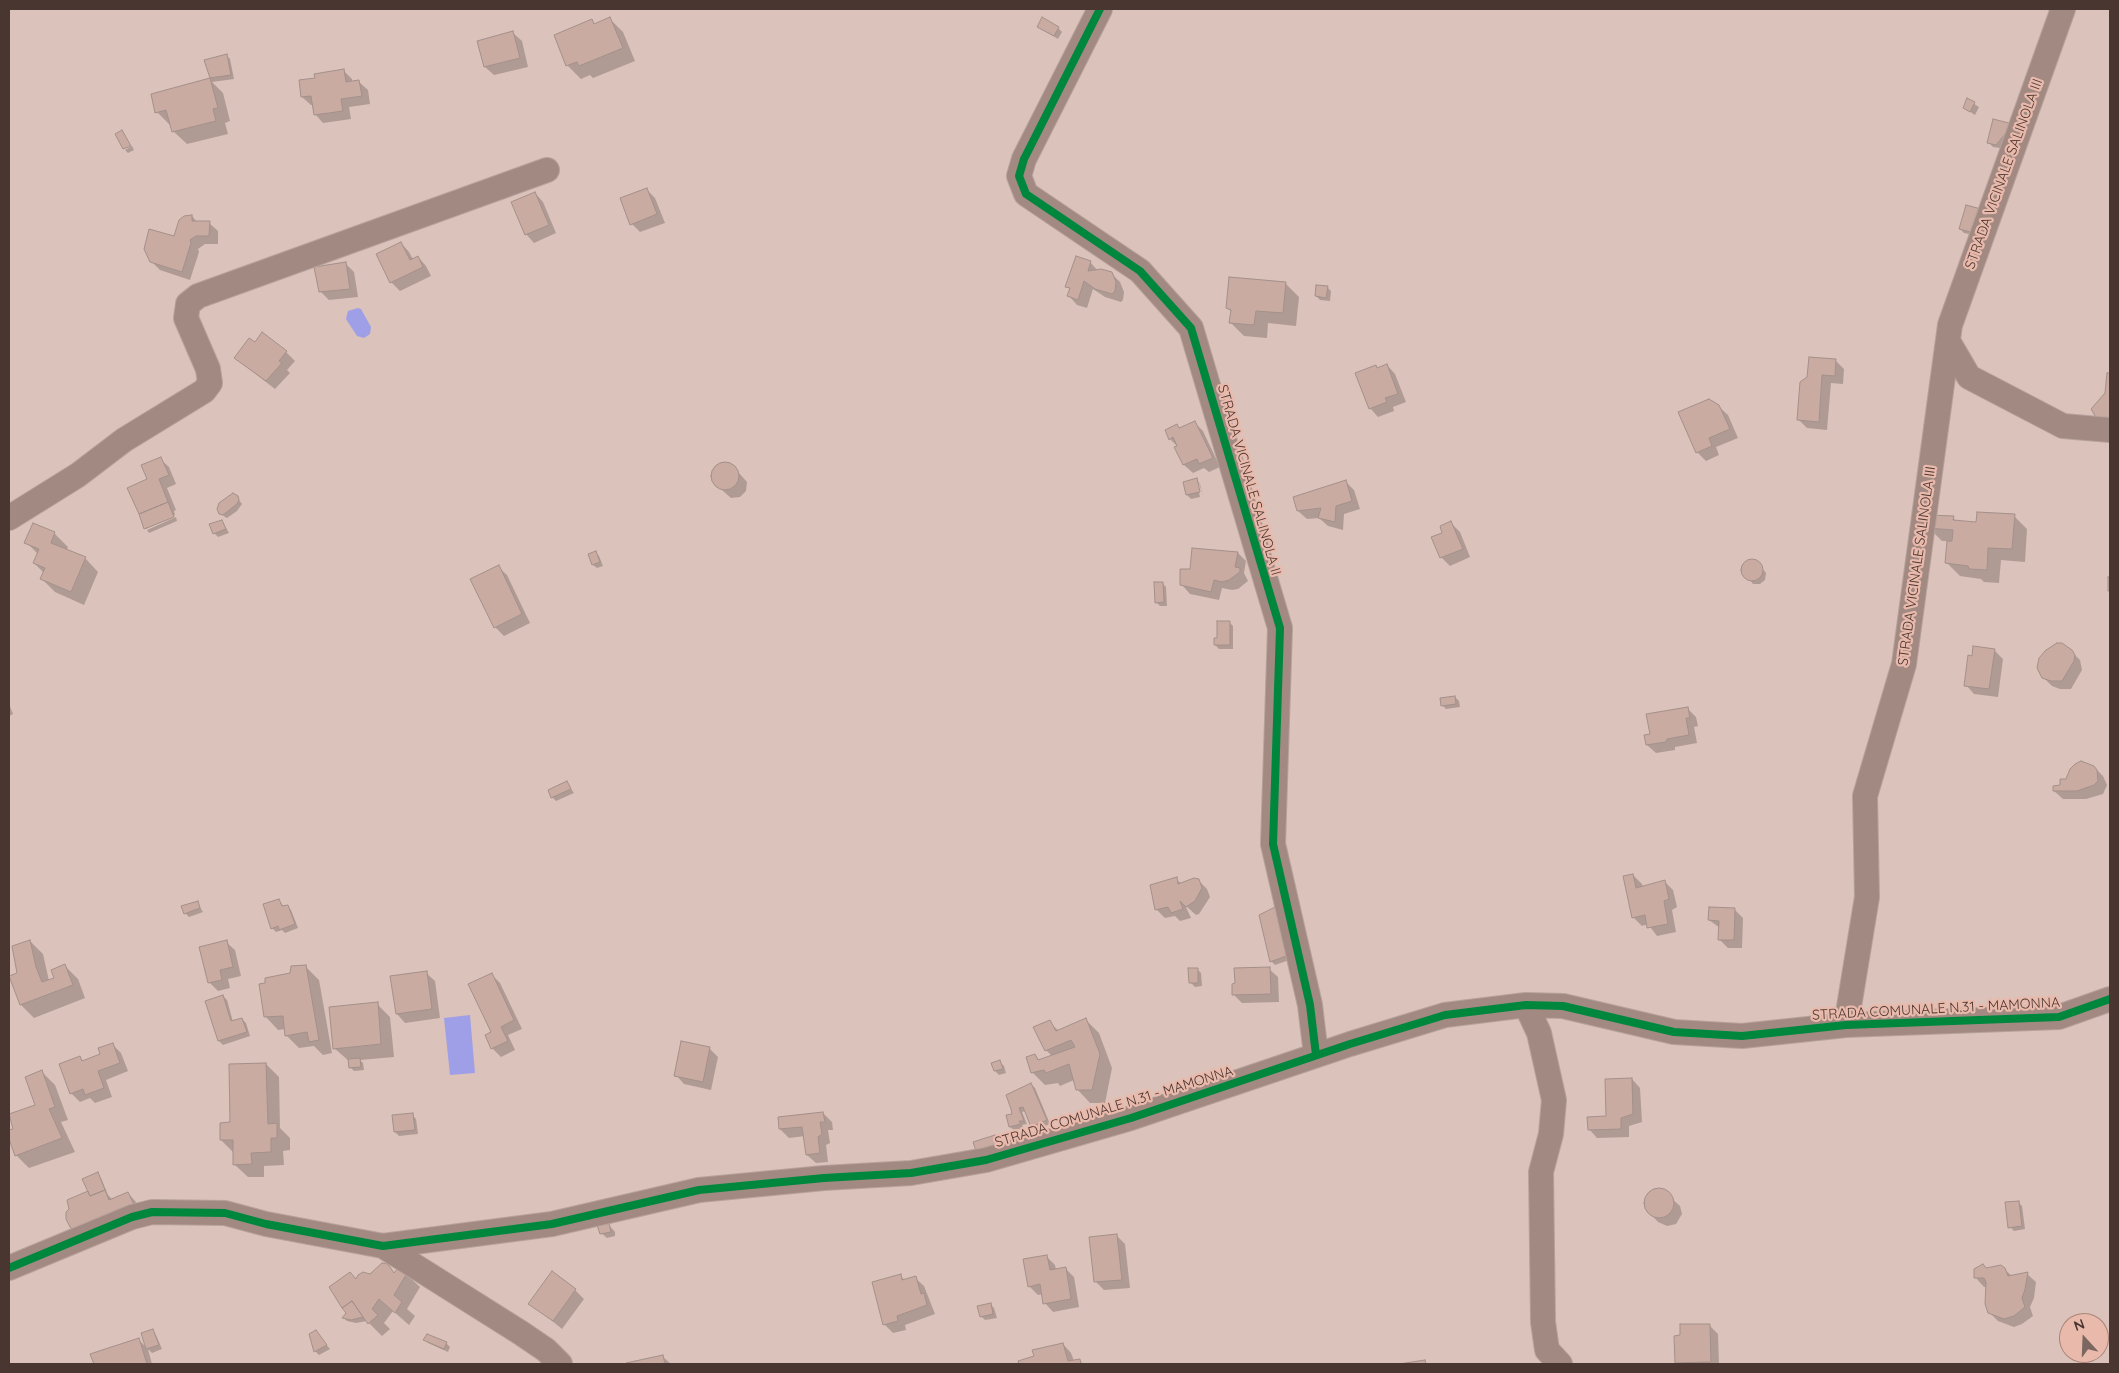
<!DOCTYPE html>
<html>
<head>
<meta charset="utf-8">
<style>
	body { margin:0 }
	#map { position:relative; width:2119px; height:1373px; overflow:hidden; background:#dbc2ba; font-family:Quicksand,sans-serif }
	canvas { display:block }
	.frame { position:absolute; inset:0; border:10px solid #493630; pointer-events:none }
	.north { position:absolute; left:2059px; top:1313px; width:50px; height:50px; box-sizing:border-box; background:#e9baac; border:1px solid #a9857a; border-radius:50%; rotate:340deg; font-size:14px; font-weight:700; line-height:20px; text-align:center; color:#493630 }
	.north::after { content:''; display:block; margin:auto; width:18px; height:22px; background:#7c6760; clip-path:polygon(50% 0,100% 100%,50% 72%,0 100%) }
</style>
</head>
<body>
<div id="map">
<canvas width="2119" height="1373"></canvas>
<div class="frame"></div>
<div class="north">N</div>
</div>
<script>
const context = document.querySelector('canvas').getContext('2d');
context.lineJoin = 'round';
function fillPath(path, color) { context.fillStyle = color; context.fill(path, 'evenodd'); }
const poly = rows => new Path2D(rows.map(r => 'M' + r).join(''));
function strokePath(path, color, width, dash) { context.strokeStyle = color; context.lineWidth = width; context.lineCap = dash ? 'butt' : 'round'; context.setLineDash(dash || []); context.stroke(path); }
function label(font, color, halo, rows, align = 'center') {
  context.font = font + ' Quicksand,sans-serif'; context.lineWidth = 4.5; context.setLineDash([]); context.textBaseline = 'middle'; context.strokeStyle = halo; context.fillStyle = color; for (const [text, x, y, turn = 0] of rows) {
    context.save(); context.translate(x, y); context.rotate((+turn || 0) * Math.PI / 180); context.textAlign = isNaN(turn) ? turn : align; if (halo) context.strokeText(text, 0, 0); context.fillText(text, 0, 0); context.restore();
  }
}
fillPath(poly([
	[358,308,361,309,371,327,370,334,364,338,357,336,346,319,348,311],
	[470,1015,475,1073,450,1075,444,1018]
]), '#9f9fe8');
fillPath(poly([
	[610,19,623,32,635,61,593,78,590,75,581,79,567,65,592,21,596,25],
	[1038,27,1058,28,1062,32,1058,39],
	[513,33,522,41,528,67,494,75,485,67],
	[226,55,230,59,234,79,212,82,223,93,230,121,225,123,228,134,187,144,173,131,172,125,170,125,157,112,152,95,211,79,206,61],
	[343,70,352,79,352,83,359,82,368,90,370,104,349,107,351,119,323,123,315,114,313,105,311,105,302,97,316,79],
	[1968,100,1979,107,1975,115,1964,108],
	[2008,124,2012,128,2010,137,2000,148,1993,147,1989,143],
	[132,146,134,150,128,153,125,150],
	[646,189,655,198,665,223,640,232,632,224],
	[535,193,543,202,556,233,534,243,526,234],
	[1967,206,1978,236,1964,233,1960,229],
	[192,216,197,222,209,223,218,231,218,244,205,244,198,249,199,252,190,280,160,270,151,261,175,238],
	[401,243,409,252,413,259,418,257,426,266,431,276,400,291,391,282],
	[1090,262,1099,272,1111,273,1120,282,1124,292,1123,300,1121,302,1105,297,1093,289,1087,308,1077,305,1069,296,1071,290,1067,286],
	[345,263,354,272,358,297,329,300,320,291],
	[1285,283,1299,297,1296,326,1268,323,1267,338,1244,336,1231,323,1232,312,1227,308],
	[1327,287,1331,291,1330,301,1320,300,1316,296],
	[255,344,286,352,295,361,287,370,290,373,275,389,235,358],
	[1835,360,1844,369,1843,384,1831,383,1827,430,1807,428,1798,419,1801,383],
	[1387,365,1395,374,1406,402,1393,407,1394,411,1378,417,1370,408],
	[1718,406,1728,415,1738,438,1716,447,1719,455,1706,461,1697,452],
	[1194,422,1203,431,1220,467,1209,472,1204,468,1193,473,1184,465,1176,448,1178,447,1170,439,1166,431,1177,426,1180,429],
	[160,459,169,467,176,484,167,488,176,510,174,511,175,515,146,529,140,514,149,480],
	[721,463,731,464,747,482,746,491,740,497,731,498,714,483,712,479,714,470],
	[1197,480,1200,484,1203,496,1199,483,1197,483,1200,497,1191,499,1187,495],
	[1345,481,1354,490,1360,509,1344,514,1343,530,1328,526,1319,518,1307,519,1298,511],
	[235,495,242,504,237,511,227,518,225,517,220,513],
	[2014,516,2027,529,2025,562,2001,560,1999,583,1984,582,1981,579,1960,576,1946,562,1948,541,1942,541,1929,528,1953,518,1957,522,1977,523],
	[176,517,177,521,149,533,147,530],
	[222,521,229,533,218,537,214,533],
	[1451,523,1460,532,1470,557,1450,566,1441,557,1444,533],
	[33,525,54,533,68,547,66,551,85,558,98,572,84,605,55,592,42,579,44,573,34,563,38,554,26,542],
	[595,553,599,556,603,566,597,568,593,565],
	[1238,553,1246,561,1244,573,1248,581,1238,589,1232,590,1222,588,1219,600,1190,594,1182,585,1191,570],
	[1750,561,1757,562,1766,573,1765,580,1760,584,1753,584,1743,571,1744,565],
	[498,567,507,575,530,623,504,636,495,627],
	[1162,583,1166,587,1167,606,1160,606,1156,602],
	[1229,622,1233,626,1233,649,1219,649,1215,645],
	[1994,650,2003,659,1998,697,1974,694,1966,685,1973,657],
	[2071,651,2080,660,2082,670,2071,689,2060,689,2052,686,2043,677],
	[1455,697,1459,701,1460,707,1446,709,1442,705],
	[9,704,13,714,9,716],
	[1687,708,1696,717,1698,726,1694,727,1697,743,1675,747,1675,750,1656,753,1647,745,1651,735],
	[2094,767,2103,776,2107,785,2103,794,2086,799,2063,799,2054,791,2067,780],
	[567,783,574,793,556,801,552,797],
	[1633,875,1642,884,1643,888,1664,881,1673,890,1677,907,1672,910,1676,932,1657,936,1648,924,1642,926,1633,917],
	[1176,879,1182,884,1198,880,1207,889,1210,897,1199,914,1196,915,1185,905,1191,918,1180,921,1175,916,1165,918,1156,909],
	[279,900,284,907,287,906,291,910,298,928,285,933,282,930,276,932,272,928],
	[197,902,203,912,189,917,185,913],
	[1734,909,1743,918,1742,948,1728,948,1719,939,1720,928,1709,920],
	[1260,916,1292,959,1275,965,1271,961],
	[30,941,43,954,49,981,55,979,65,966,78,979,85,998,34,1018,21,1005,11,977,19,974],
	[226,942,235,950,241,976,228,979,230,988,218,991,209,982],
	[306,967,319,980,332,1053,323,1055,314,1046,299,1048,286,1035,286,1029,278,1030,265,1016,292,974],
	[1197,969,1201,973,1202,986,1195,987,1191,983],
	[1269,969,1278,977,1279,1002,1242,1003,1233,994],
	[426,973,435,981,440,1018,405,1023,397,1014],
	[492,975,500,983,522,1029,508,1035,515,1050,501,1057,492,1048],
	[223,996,227,1000,233,1022,242,1019,246,1023,250,1036,223,1045,219,1041],
	[377,1004,390,1017,394,1057,360,1060,363,1063,364,1070,354,1071,350,1067,349,1061,334,1048],
	[1086,1020,1099,1033,1112,1068,1105,1103,1090,1103,1077,1089,1074,1080,1060,1086,1058,1083,1045,1085,1032,1072,1035,1055,1040,1061,1052,1056,1046,1050,1049,1022,1059,1031],
	[112,1044,121,1053,128,1071,106,1080,112,1097,95,1103,90,1098,80,1102,71,1093,80,1057,84,1062,102,1055],
	[709,1048,718,1057,711,1090,684,1084,676,1075],
	[1000,1062,1004,1066,1006,1073,999,1075,995,1071],
	[266,1064,279,1077,280,1128,290,1138,290,1150,283,1151,284,1165,264,1166,264,1177,248,1177,234,1164,234,1153,221,1140],
	[42,1072,55,1085,68,1120,61,1122,75,1152,29,1168,16,1155,9,1132,15,1129,37,1106],
	[1632,1079,1640,1088,1642,1122,1629,1126,1629,1137,1597,1138,1589,1129,1608,1117],
	[1031,1084,1035,1088,1050,1124,1036,1130,1032,1126,1026,1111,1022,1112,1027,1124,1022,1125,1024,1128,1014,1130,1010,1127,1013,1115],
	[823,1113,832,1122,833,1130,828,1130,830,1143,826,1145,828,1162,816,1163,807,1155,805,1136,789,1138,780,1129,779,1118],
	[412,1115,416,1119,418,1134,399,1136,395,1132],
	[97,1174,101,1178,108,1195,113,1200,128,1193,136,1202,142,1216,90,1191],
	[1662,1190,1680,1206,1682,1214,1676,1224,1667,1226,1658,1222,1646,1209,1646,1199,1652,1192],
	[2018,1202,2022,1206,2025,1229,2014,1231,2010,1227],
	[606,1222,615,1232,615,1236,607,1238,600,1232],
	[1117,1236,1125,1244,1130,1288,1104,1290,1096,1282],
	[1046,1256,1055,1265,1056,1270,1065,1268,1074,1277,1079,1307,1053,1312,1045,1303,1043,1294,1038,1295,1029,1286],
	[387,1265,395,1274,406,1274,420,1287,407,1309,415,1316,409,1325,393,1311,384,1323,390,1329,382,1336,367,1321,356,1323,347,1321,344,1318,348,1313,357,1280],
	[1982,1265,1986,1269,2004,1269,2012,1276,2027,1274,2036,1282,2034,1298,2030,1307,2033,1316,2022,1324,2014,1327,1998,1321,1989,1312,1987,1287,1984,1287,1976,1278,1976,1269],
	[900,1276,905,1280,915,1278,924,1286,935,1314,905,1325,906,1330,893,1333,885,1325,873,1283],
	[575,1290,584,1299,562,1329,530,1303],
	[990,1304,994,1308,997,1318,985,1320,981,1316],
	[1709,1325,1718,1334,1719,1364,1678,1364,1677,1363],
	[152,1331,156,1335,162,1349,152,1353,148,1349,152,1364,95,1364,92,1355,139,1340,147,1348],
	[316,1332,330,1349,319,1355,316,1352,310,1335],
	[424,1340,446,1343,450,1347,448,1352,428,1343],
	[1063,1344,1071,1353,1074,1361,1079,1360,1083,1364,1020,1364,1020,1362],
	[662,1356,671,1364,627,1364]
]), '#0003');
const building = poly([
	[610,17,623,48,579,66,577,62,566,66,554,35,592,19,594,24,610,17],
	[1042,17,1059,27,1054,36,1037,27,1042,17],
	[513,31,520,58,484,67,477,41,513,31],
	[227,54,231,75,210,78,204,60,227,54],
	[344,69,346,82,359,80,362,96,341,99,343,111,314,115,311,96,301,97,299,80,315,78,314,74,344,69],
	[210,78,218,108,213,109,216,121,172,132,166,110,155,113,151,94,210,78],
	[1967,98,1975,102,1970,112,1963,108,1967,98],
	[1993,119,2009,123,2006,133,1996,145,1987,143,1993,119],
	[122,130,131,146,123,149,115,134,122,130],
	[647,188,657,214,630,225,620,198,647,188],
	[535,192,549,225,525,235,511,202,535,192],
	[1966,205,1981,209,1974,233,1959,229,1966,205],
	[192,215,192,221,210,221,209,236,196,236,190,240,191,243,182,272,150,262,144,249,149,229,174,236,179,220,184,216,192,215],
	[401,242,410,260,418,256,423,267,390,283,376,254,401,242],
	[1076,256,1091,261,1088,271,1101,269,1112,272,1116,282,1115,291,1112,294,1095,289,1084,281,1078,300,1067,296,1070,288,1065,287,1076,256],
	[346,262,350,289,319,292,314,267,346,262],
	[1229,277,1286,282,1283,313,1256,311,1254,325,1229,323,1231,310,1226,308,1229,277],
	[1316,285,1328,286,1326,298,1315,296,1316,285],
	[262,332,287,351,279,361,282,363,266,381,234,358,249,338,255,342,262,332],
	[1809,357,1836,359,1835,376,1822,375,1819,422,1797,420,1800,382,1807,377,1809,357],
	[1387,364,1398,394,1385,398,1387,402,1369,409,1355,373,1376,365,1377,368,1387,364],
	[2107,373,2110,373,2110,422,2097,419,2091,409,2105,393,2107,373],
	[1709,399,1719,405,1730,429,1709,438,1712,446,1696,453,1678,412,1709,399],
	[1195,421,1213,458,1199,464,1197,459,1183,465,1174,447,1177,446,1173,437,1169,440,1165,430,1177,424,1179,428,1195,421],
	[161,457,169,475,159,479,168,502,139,514,127,488,147,479,141,465,161,457],
	'711 476a14 14 0 1 1 28 0a14 14 0 1 1-28 0Z',
	[1197,478,1200,492,1186,495,1183,482,1197,478],
	[1346,480,1352,501,1336,506,1335,522,1318,518,1321,508,1297,511,1293,497,1346,480],
	[233,493,238,496,239,500,237,504,223,515,219,514,217,509,219,503,233,493],
	[168,502,174,517,144,529,139,514,168,502],
	[1977,512,2015,514,2012,549,1988,548,1987,570,1969,569,1968,566,1945,563,1947,541,1952,541,1953,530,1927,528,1928,515,1954,516,1953,520,1976,522,1977,512],
	[222,520,226,529,213,534,209,524,222,520],
	[1451,521,1463,549,1440,558,1431,537,1442,533,1440,526,1451,521],
	[33,523,55,532,51,543,86,557,71,592,40,579,45,568,33,563,39,549,24,543,33,523],
	[1192,548,1238,552,1235,567,1240,568,1240,572,1229,580,1222,582,1214,580,1211,592,1180,585,1180,569,1190,569,1192,548],
	[596,551,600,562,592,565,588,554,596,551],
	'1741 570a11 11 0 1 1 22 0a11 11 0 1 1-22 0Z',
	[499,565,522,614,494,628,470,579,499,565],
	[2108,577,2110,577,2110,591,2108,591,2108,577],
	[1154,582,1163,582,1164,602,1155,603,1154,582],
	[1217,621,1230,621,1230,645,1214,645,1214,638,1217,638,1217,621],
	[2057,643,2062,643,2072,650,2075,655,2074,661,2062,681,2051,681,2042,678,2037,668,2039,658,2046,650,2057,643],
	[1973,646,1995,649,1989,689,1964,686,1968,655,1972,656,1973,646],
	[1455,696,1456,704,1441,706,1440,698,1455,696],
	[1688,707,1690,718,1686,718,1689,735,1667,739,1666,742,1646,745,1644,735,1650,734,1646,714,1688,707],
	[2081,761,2094,766,2097,770,2098,781,2094,785,2077,791,2053,791,2053,786,2060,785,2060,779,2066,779,2070,769,2075,764,2081,761],
	[567,781,571,789,551,798,548,790,567,781],
	[1633,874,1636,888,1665,880,1669,899,1664,901,1668,924,1647,928,1645,915,1632,918,1623,876,1633,874],
	[1177,877,1178,884,1194,878,1199,879,1202,888,1195,901,1186,907,1180,901,1183,909,1171,913,1168,907,1155,910,1150,885,1177,877],
	[279,899,282,906,288,905,295,924,279,930,278,926,271,929,263,904,279,899],
	[198,901,200,908,184,914,181,906,198,901],
	[1277,906,1289,955,1270,962,1259,915,1277,906],
	[1709,907,1735,908,1734,940,1718,940,1719,921,1708,920,1709,907],
	[30,940,36,967,42,982,54,978,51,970,65,964,73,985,20,1005,9,976,17,973,12,946,30,940],
	[227,940,233,967,220,970,222,980,208,983,199,947,227,940],
	[306,965,319,1040,309,1042,307,1032,285,1036,283,1016,264,1017,259,984,265,983,265,978,290,973,291,966,306,965],
	[1270,967,1271,994,1232,995,1232,984,1235,983,1234,968,1270,967],
	[1188,968,1198,968,1198,983,1189,983,1188,968],
	[427,971,432,1009,396,1014,390,976,427,971],
	[492,973,514,1020,501,1027,508,1041,491,1049,485,1035,491,1032,468,984,492,973],
	[223,995,231,1021,242,1018,247,1032,218,1041,205,1001,223,995],
	[378,1002,381,1044,333,1049,329,1007,378,1002],
	[1086,1018,1100,1054,1092,1090,1076,1090,1069,1064,1046,1073,1044,1070,1031,1073,1026,1057,1035,1054,1038,1060,1075,1047,1071,1040,1045,1051,1033,1027,1050,1020,1056,1031,1086,1018],
	[681,1041,710,1047,703,1082,674,1076,681,1041],
	[113,1043,120,1063,98,1071,104,1088,85,1095,83,1089,70,1094,59,1064,80,1056,82,1061,100,1054,98,1048,113,1043],
	[360,1058,361,1067,349,1068,348,1059,360,1058],
	[1000,1060,1003,1069,994,1071,991,1063,1000,1060],
	[266,1063,268,1124,277,1123,277,1138,271,1138,271,1152,251,1153,252,1164,233,1165,233,1140,220,1140,220,1123,230,1122,229,1064,266,1063],
	[42,1070,55,1107,49,1109,62,1138,15,1156,9,1139,9,1130,13,1129,9,1114,35,1105,25,1077,42,1070],
	[1632,1078,1633,1114,1621,1118,1621,1129,1588,1130,1587,1117,1606,1116,1605,1079,1632,1078],
	[1031,1083,1047,1120,1031,1127,1023,1107,1019,1108,1024,1121,1019,1121,1021,1124,1009,1127,1006,1115,1012,1114,1011,1109,1006,1095,1031,1083],
	[823,1112,825,1122,820,1122,822,1134,818,1137,820,1153,806,1155,802,1127,779,1129,778,1117,823,1112],
	[413,1113,415,1130,394,1132,392,1115,413,1113],
	[995,1135,999,1147,977,1154,973,1142,995,1135],
	[98,1172,105,1190,90,1196,82,1179,98,1172],
	'1644 1203a15 15 0 1 1 30 0a15 15 0 1 1-30 0Z',
	[105,1190,109,1200,128,1192,135,1207,77,1233,70,1227,66,1219,66,1212,69,1209,67,1200,88,1191,90,1196,105,1190],
	[2019,1201,2022,1226,2008,1228,2005,1202,2019,1201],
	[609,1223,611,1232,600,1234,597,1225,609,1223],
	[1117,1234,1122,1280,1094,1282,1089,1237,1117,1234],
	[1047,1255,1050,1270,1066,1267,1071,1299,1043,1304,1040,1284,1028,1287,1023,1259,1047,1255],
	[382,1263,388,1264,394,1273,398,1268,407,1273,394,1295,402,1302,395,1313,379,1299,372,1309,378,1315,368,1324,352,1301,342,1308,329,1287,350,1272,356,1279,358,1275,363,1272,370,1274,382,1263],
	[1983,1264,1986,1268,2001,1265,2005,1268,2008,1276,2028,1272,2025,1289,2022,1298,2025,1307,2014,1316,2004,1319,1988,1313,1985,1304,1986,1282,1984,1278,1974,1278,1974,1269,1983,1264],
	[552,1271,576,1289,553,1321,528,1304,552,1271],
	[901,1274,902,1280,916,1276,921,1294,924,1293,927,1305,897,1316,898,1321,883,1325,872,1282,901,1274],
	[352,1301,363,1317,351,1320,342,1318,346,1313,342,1308,352,1301],
	[991,1303,993,1314,980,1317,977,1306,991,1303],
	[1680,1324,1710,1324,1711,1362,1675,1363,1674,1336,1680,1335,1680,1324],
	[153,1329,159,1345,146,1349,141,1333,153,1329],
	[316,1330,327,1345,314,1352,309,1334,316,1330],
	[427,1334,447,1342,444,1349,423,1340,427,1334],
	[139,1338,147,1364,94,1364,90,1354,139,1338],
	[1063,1343,1068,1361,1080,1359,1081,1364,1019,1364,1018,1361,1034,1356,1032,1350,1063,1343],
	[663,1355,665,1364,626,1364,626,1363,663,1355],
	[1425,1360,1426,1364,1399,1364,1425,1360]
]);
fillPath(building, '#c9aba2');
strokePath(building, '#a3908a', 1);
const street = poly([
	[1100,9,1024,159,1019,176,1026,194,1140,271,1191,328,1280,628,1273,844,1310,1005,1316,1055],
	[1948,341,1969,377,2063,426,2110,430],
	[9,518,78,475,124,440,204,391,210,383,208,369,186,318,188,304,198,296,547,170],
	[1526,1005,1539,1033,1554,1100,1551,1134,1541,1172,1543,1322,1547,1350,1560,1364],
	[1846,1025,1867,897,1865,796,1904,664,1950,325,2063,9],
	[383,1246,521,1333,546,1350,560,1364],
	[9,1268,132,1217,152,1212,225,1213,266,1224,383,1246,552,1224,699,1190,824,1178,911,1173,986,1160,1131,1118,1350,1044,1445,1015,1526,1005,1563,1006,1674,1032,1742,1036,1846,1025,2059,1017,2110,999]
]);
strokePath(street, '#b6a29b', 26);
strokePath(street, '#a28982', 24);
strokePath(poly([
	[1100,9,1024,159,1019,176,1026,194,1140,271,1191,328,1280,628,1273,844,1310,1005,1316,1055],
	[9,1268,132,1217,152,1212,225,1213,266,1224,383,1246,552,1224,699,1190,824,1178,911,1173,986,1160,1131,1118,1350,1044,1445,1015,1526,1005,1563,1006,1674,1032,1742,1036,1846,1025,2059,1017,2110,999]
]), '#00873e', 8);
label('14px', '#493630', '#e9baac', [
	["STRADA VICINALE SALINOLA III",2004,174,-70],
	["STRADA VICINALE SALINOLA II",1249,480,74],
	["STRADA VICINALE SALINOLA III",1917,566,-82],
	["STRADA COMUNALE N.31 - MAMONNA",1936,1009,-3],
	["STRADA COMUNALE N.31 - MAMONNA",1114,1107,-17]
]);
</script>
</body>
</html>
